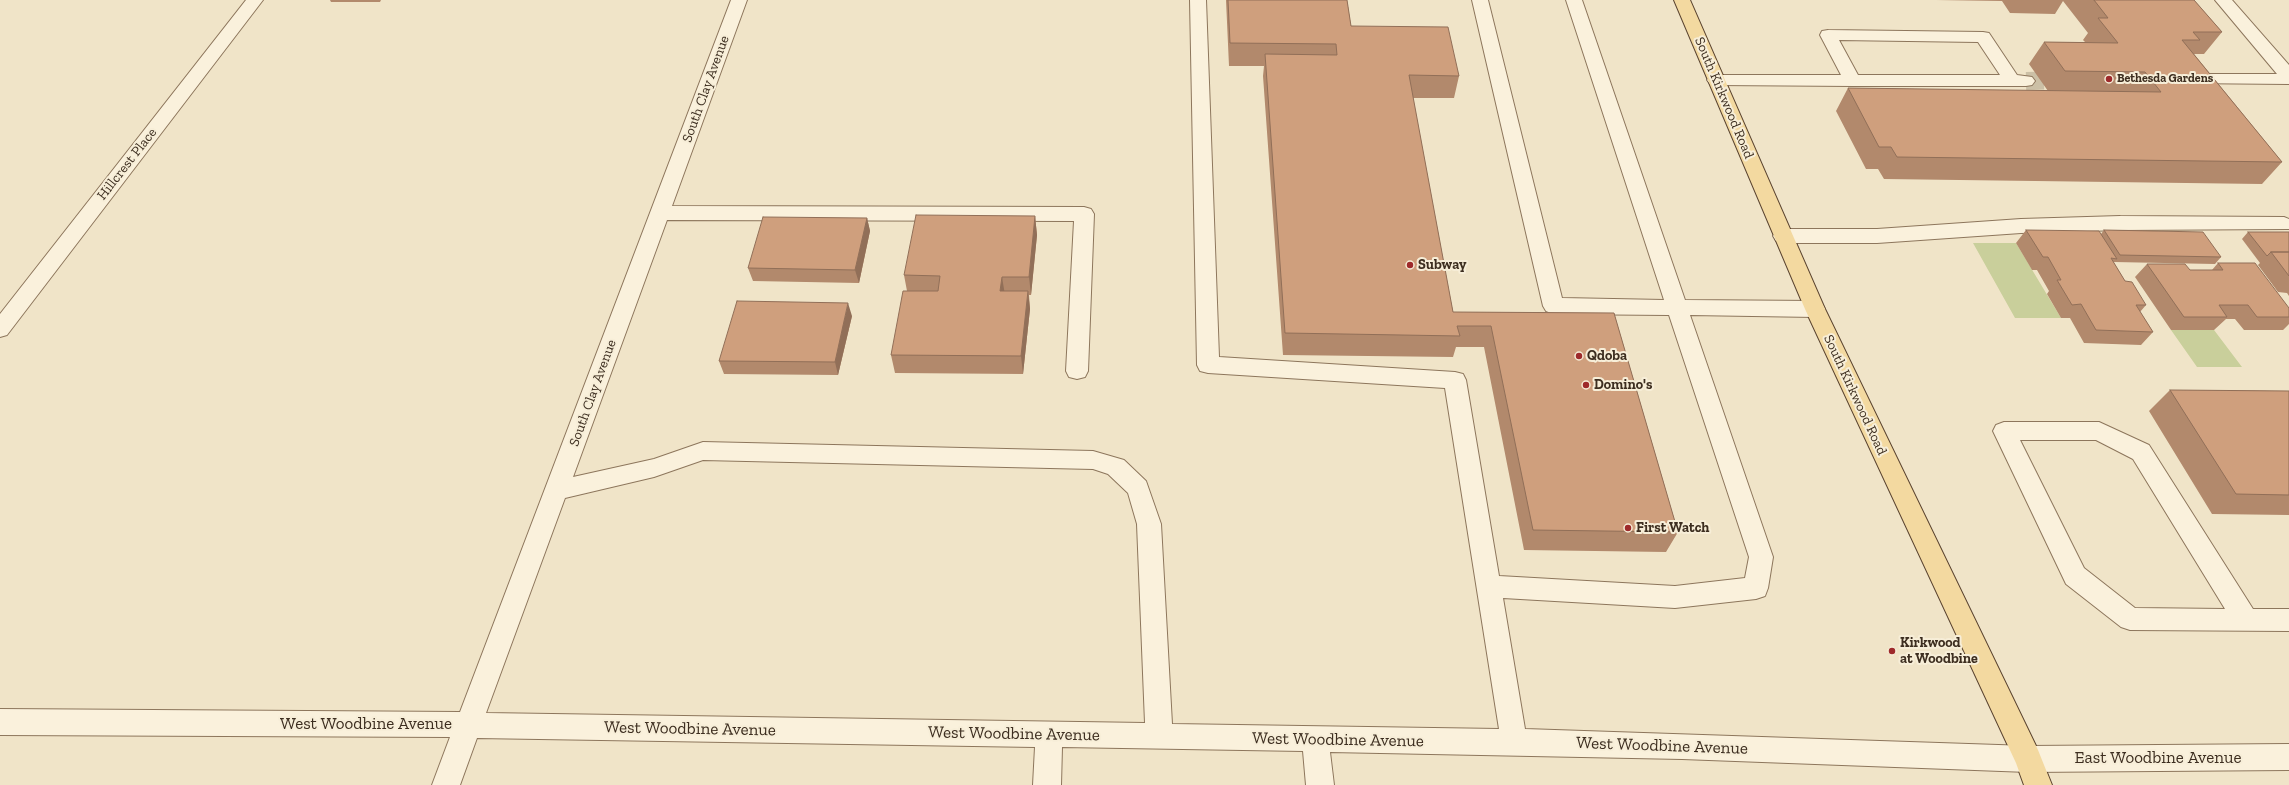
<!DOCTYPE html>
<html>
<head>
<meta charset="utf-8">
<style>
	body { margin:0 }
	canvas { display:block; background:#f0e4c8 }
</style>
</head>
<body>
<canvas width="2289" height="785"></canvas>
<script>
const context = document.querySelector('canvas').getContext('2d');
context.lineJoin = 'round';
function fillPath(path, color) { context.fillStyle = color; context.fill(path, 'evenodd'); }
const poly = rows => new Path2D(rows.map(r => 'M' + r).join(''));
function strokePath(path, color, width, dash) { context.strokeStyle = color; context.lineWidth = width; context.lineCap = dash ? 'butt' : 'round'; context.setLineDash(dash || []); context.stroke(path); }
function label(font, color, halo, rows, align = 'center') {
  context.font = font + ' "Zilla Slab",serif'; context.lineWidth = 4; context.setLineDash([]); context.textBaseline = 'middle'; context.strokeStyle = halo; context.fillStyle = color; for (const [text, x, y, turn = 0] of rows) {
    context.save(); context.translate(x, y); context.rotate((+turn || 0) * Math.PI / 180); context.textAlign = isNaN(turn) ? turn : align; if (halo) context.strokeText(text, 0, 0); context.fillText(text, 0, 0); context.restore();
  }
}
fillPath(poly([
	[1973,243,2016,243,2061,318,2015,318],
	[2171,330,2214,330,2242,367,2197,367]
]), '#c9cf9b');
strokePath(poly([
	[2026,81,2071,80]
]), '#ccc0a6', 18, [18, 10]);
const minor = poly([
	[246,0,263,0,7,335,0,337,0,314,246,0],
	[731,0,747,0,672,206,1084,207,1091,209,1094,214,1088,371,1085,377,1077,379,1069,377,1066,371,1074,221,667,220,573,477,654,459,703,442,1093,451,1124,460,1146,481,1161,524,1172,724,1499,729,1445,388,1208,373,1200,371,1197,365,1190,0,1206,0,1219,357,1455,372,1463,374,1466,380,1499,576,1675,586,1745,578,1749,557,1669,315,1553,314,1546,311,1543,306,1472,0,1488,0,1562,298,1664,300,1566,0,1582,0,1685,300,1815,301,1822,304,1825,309,1822,314,1815,317,1690,315,1773,557,1768,588,1765,596,1756,599,1675,608,1503,598,1525,729,2028,746,2289,744,2289,770,2028,772,1682,759,1330,752,1334,785,1306,785,1303,751,1062,747,1061,785,1033,785,1035,747,477,738,460,785,432,785,450,737,0,735,0,709,460,712,731,0],
	[703,460,1093,469,1108,474,1128,493,1137,524,1145,723,486,713,565,498,654,477,703,460],
	[2215,0,2232,0,2289,65,2289,84,2183,83,2180,79,2183,75,2189,74,2277,74,2215,0],
	[1828,30,1983,32,1989,33,2017,75,2032,77,2035,81,2032,85,2026,86,1853,86,1716,85,1710,84,1707,80,1710,76,1716,75,1841,75,1820,35,1822,31,1828,30],
	[1839,40,1978,42,2000,75,1858,75,1839,40],
	[2120,216,2284,217,2289,219,2289,229,2120,230,2021,233,1877,243,1783,243,1776,241,1773,236,1776,231,1783,229,1877,229,2021,219,2120,216],
	[2004,422,2099,422,2149,445,2253,609,2289,609,2289,631,2130,630,2121,627,2066,584,1993,431,1996,425,2004,422],
	[2020,440,2096,440,2133,459,2225,609,2135,608,2084,568,2020,440]
]);
const major = poly([
	[1674,0,1690,0,1825,309,2038,750,2052,785,2024,785,2016,763,1805,309,1674,0]
]);
strokePath(minor, '#8d765c', 2);
strokePath(major, '#5b4430', 2);
fillPath(minor, '#faf1dc');
fillPath(major, '#f3d9a0');
fillPath(poly([
	[330,0,381,0,380,2,331,2],
	[1226,0,1347,0,1351,26,1459,76,1454,98,1413,98,1453,312,1614,313,1678,532,1666,552,1524,550,1484,347,1456,347,1453,357,1283,355,1263,76,1264,66,1229,66],
	[1936,0,2194,0,2222,32,2204,54,2194,54,2282,162,2262,184,1884,179,1878,169,1866,169,1836,111,1848,88,2048,91,2029,64,2044,42,2085,42,2083,40,2088,33,2063,1,2055,14,2010,13,2002,1],
	[1035,216,1037,235,1031,295,1029,295,1030,309,1023,374,895,373,891,355,907,291,904,275],
	[867,218,870,231,859,283,753,281,748,268],
	[2026,230,2101,234,2104,230,2221,257,2215,264,2114,262,2114,263,2125,281,2146,305,2140,312,2153,332,2141,345,2084,343,2070,318,2061,318,2047,294,2049,291,2037,270,2032,270,2016,243],
	[2248,232,2289,232,2289,296,2287,293,2278,292,2258,265,2260,263,2242,239],
	[2218,263,2289,308,2289,324,2283,330,2244,330,2235,319,2226,319,2214,330,2171,330,2135,277,2147,264,2190,270,2212,270],
	[852,316,838,375,724,374,719,361],
	[2170,390,2289,391,2289,515,2212,514,2149,411]
]), '#b2896c');
fillPath(poly([
	[1035,216,1037,235,1031,295,1029,277],
	[867,218,870,231,859,283,855,270],
	[1002,277,1005,295,1000,291],
	[1028,291,1030,309,1023,374,1021,356],
	[848,303,852,316,838,375,835,362]
]), '#916f58');
const building = poly([
	[1228,0,1347,0,1351,26,1448,27,1459,76,1409,75,1453,312,1614,313,1678,532,1533,530,1491,326,1457,326,1460,336,1285,333,1265,54,1337,55,1336,44,1230,43,1228,0],
	[2094,0,2194,0,2222,32,2193,32,2200,40,2182,40,2282,162,1897,157,1891,147,1879,147,1848,88,2161,92,2145,72,2065,71,2044,42,2118,43,2098,18,2108,18,2094,0],
	[916,215,1035,216,1029,277,1002,277,1000,291,1028,291,1021,356,891,355,903,291,938,291,940,276,904,275,916,215],
	[763,217,867,218,855,270,748,268,763,217],
	[2026,230,2099,231,2117,259,2111,258,2125,281,2132,282,2146,305,2136,305,2153,332,2096,330,2081,304,2072,305,2057,280,2061,280,2048,257,2043,257,2026,230],
	[2104,230,2203,232,2221,257,2120,255,2104,230],
	[2248,232,2289,232,2289,252,2271,252,2267,256,2248,232],
	[2271,252,2289,252,2289,276,2271,252],
	[2218,263,2255,263,2289,308,2289,317,2257,317,2248,305,2219,305,2227,317,2184,317,2147,264,2185,264,2190,270,2223,270,2218,263],
	[737,301,848,303,835,362,719,361,737,301],
	[2170,390,2289,391,2289,495,2236,494,2170,390]
]);
fillPath(building, '#cf9f7d');
strokePath(building, '#916f58', 1);
for (const [x, y, r, color] of [
	[2109,79,4,"#9e2a2b"],
	[1410,265,4,"#9e2a2b"],
	[1579,356,4,"#9e2a2b"],
	[1586,385,4,"#9e2a2b"],
	[1628,528,4,"#9e2a2b"],
	[1892,651,4,"#9e2a2b"]
]) { const dot = new Path2D(); dot.arc(x, y, r, 0, 2 * Math.PI); context.fillStyle = color; context.fill(dot); strokePath(dot, '#f7eed8', 1.5); }
label('bold 12px', '#3d2e20', '#f7eed8', [
	["Bethesda Gardens",2117,79]
], 'left');
label('14px', '#3d2e20', '#f7eed8', [
	["South Clay Avenue",706,89,-70],
	["South Kirkwood Road",1724,98,67],
	["Hillcrest Place",127,164,-52],
	["South Clay Avenue",593,393,-70],
	["South Kirkwood Road",1855,395,65]
]);
label('bold 14px', '#3d2e20', '#f7eed8', [
	["Subway",1418,265],
	["Qdoba",1587,356],
	["Domino's",1594,385],
	["First Watch",1636,528],
	["Kirkwood",1900,643],
	["at Woodbine",1900,659]
], 'left');
label('17px', '#3d2e20', '#f7eed8', [
	["West Woodbine Avenue",366,724],
	["West Woodbine Avenue",690,729,1],
	["West Woodbine Avenue",1014,734,1],
	["West Woodbine Avenue",1338,740,1],
	["West Woodbine Avenue",1662,746,2],
	["East Woodbine Avenue",2158,758]
]);
</script>
</body>
</html>
